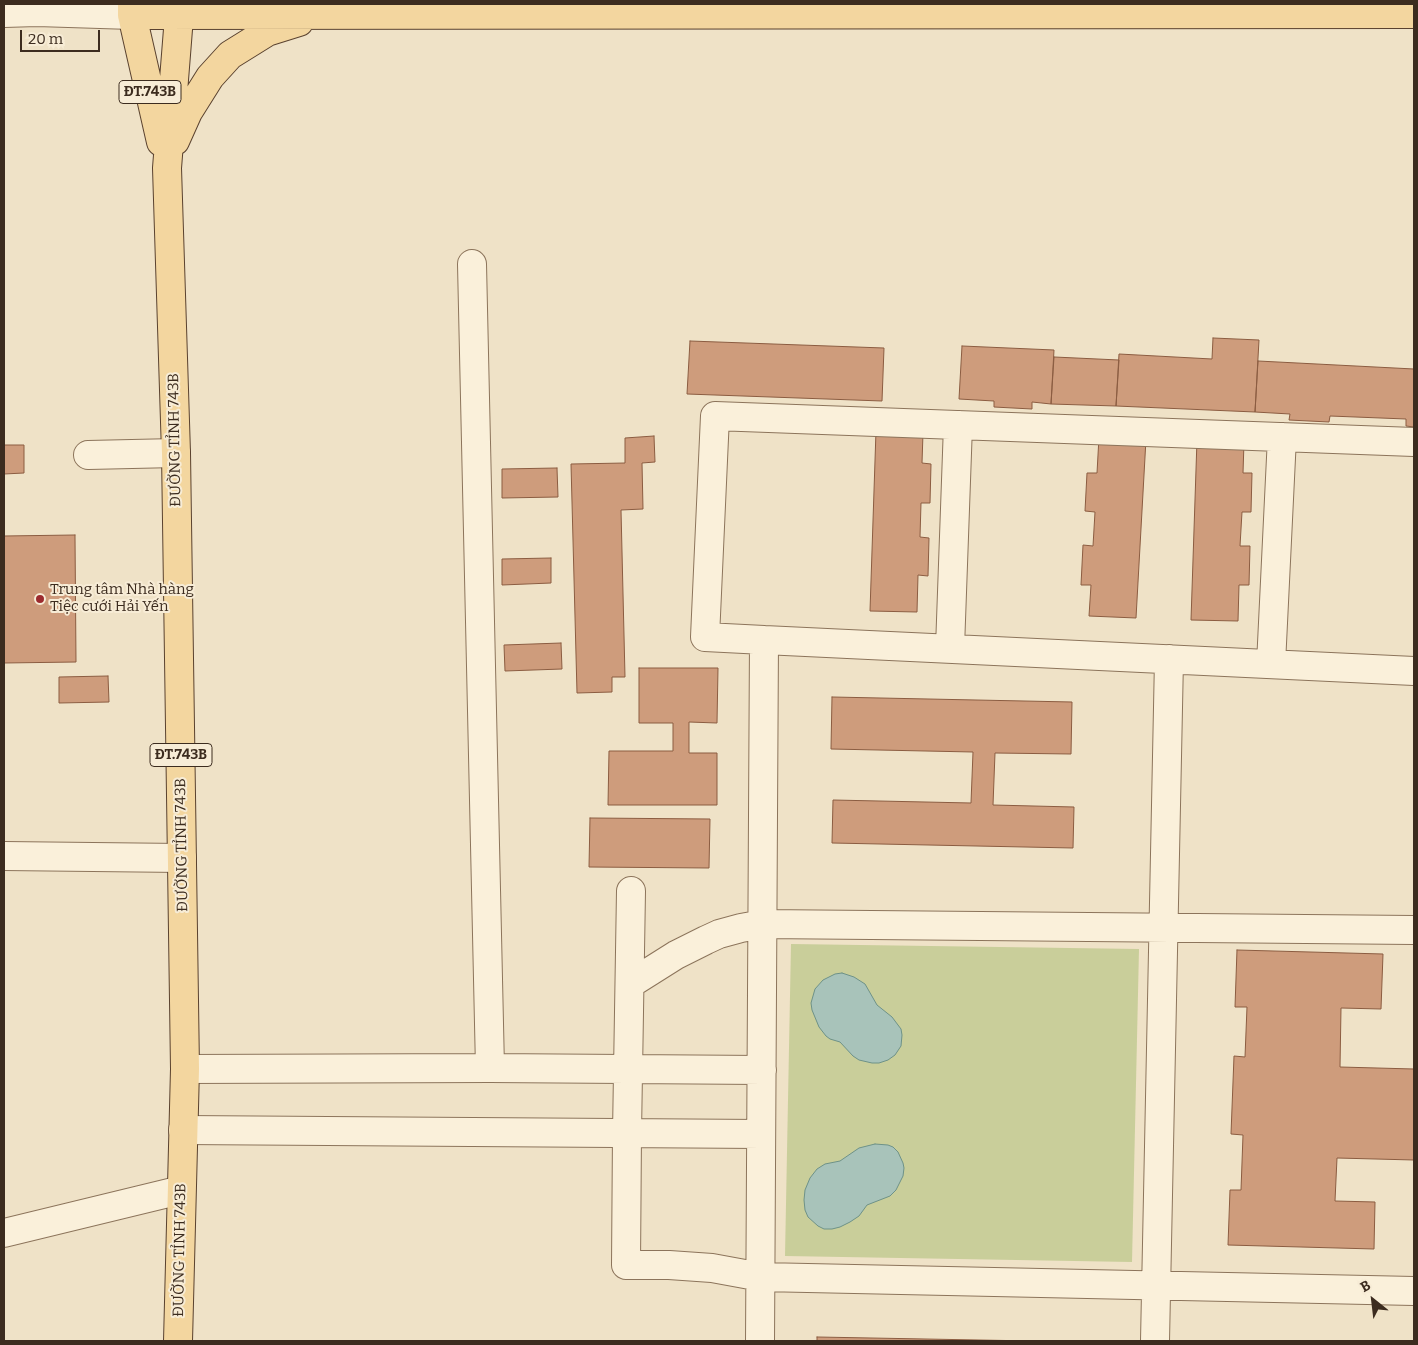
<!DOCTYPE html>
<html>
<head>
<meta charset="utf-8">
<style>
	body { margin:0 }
	#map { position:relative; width:1418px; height:1345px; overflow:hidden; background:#efe2c7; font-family:Bitter,serif }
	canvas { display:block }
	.frame { position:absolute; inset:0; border:5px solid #3c2c1f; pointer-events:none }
	.north { position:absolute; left:1348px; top:1275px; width:50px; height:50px; -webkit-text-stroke:4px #f7ecd6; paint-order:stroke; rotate:331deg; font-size:14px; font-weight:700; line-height:20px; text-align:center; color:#3c2c1f }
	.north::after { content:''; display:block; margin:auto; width:18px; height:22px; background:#3c2c1f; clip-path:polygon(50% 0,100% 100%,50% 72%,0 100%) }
	.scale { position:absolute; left:20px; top:30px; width:80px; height:22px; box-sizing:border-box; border:2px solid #3c2c1f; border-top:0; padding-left:6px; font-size:15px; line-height:18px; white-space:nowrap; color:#3c2c1f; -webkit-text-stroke:4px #f7ecd6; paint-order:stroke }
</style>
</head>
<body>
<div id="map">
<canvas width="1418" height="1345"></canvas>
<div class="frame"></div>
<div class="north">B</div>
<div class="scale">20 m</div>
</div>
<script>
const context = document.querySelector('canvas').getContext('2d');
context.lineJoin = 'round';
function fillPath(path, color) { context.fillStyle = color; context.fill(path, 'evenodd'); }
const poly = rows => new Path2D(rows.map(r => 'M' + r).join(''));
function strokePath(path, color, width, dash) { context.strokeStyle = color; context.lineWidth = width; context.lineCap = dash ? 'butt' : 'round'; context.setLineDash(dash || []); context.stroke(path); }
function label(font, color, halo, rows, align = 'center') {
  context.font = font + ' Bitter,serif'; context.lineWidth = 4; context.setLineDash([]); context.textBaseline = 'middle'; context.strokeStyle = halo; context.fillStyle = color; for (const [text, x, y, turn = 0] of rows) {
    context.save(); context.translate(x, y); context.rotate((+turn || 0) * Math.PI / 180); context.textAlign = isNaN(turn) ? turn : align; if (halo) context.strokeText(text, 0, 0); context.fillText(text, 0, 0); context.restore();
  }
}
fillPath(poly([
	[791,944,1139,949,1132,1262,785,1256]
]), '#c9ce9a');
const water = poly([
	[842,973,854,977,865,984,877,1005,892,1017,901,1029,902,1035,901,1046,895,1055,888,1060,879,1063,872,1063,859,1060,853,1056,840,1042,830,1039,826,1036,819,1027,812,1010,811,1003,815,989,823,980,835,974,842,973],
	[875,1144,888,1145,893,1147,898,1152,903,1163,904,1168,903,1176,896,1190,890,1196,867,1205,859,1216,850,1222,840,1227,832,1229,824,1229,818,1226,808,1217,805,1210,804,1200,805,1190,810,1178,817,1169,825,1164,840,1161,859,1148,875,1144]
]);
fillPath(water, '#a8c3ba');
strokePath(water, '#6e9288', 1);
const building = poly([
	[1213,338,1259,340,1255,412,1116,406,1119,354,1212,359,1213,338],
	[690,341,884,348,882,401,687,394,690,341],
	[962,346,1054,350,1051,404,1032,402,1032,409,994,407,994,401,959,399,962,346],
	[1054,357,1119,360,1116,406,1051,404,1054,357],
	[1258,361,1414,369,1414,427,1406,426,1406,419,1330,416,1329,422,1289,420,1290,414,1255,412,1258,361],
	[876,431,923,433,922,463,931,464,930,503,921,503,920,537,929,538,928,576,918,575,917,612,870,611,876,431],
	[654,436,655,462,642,463,643,509,621,510,625,677,612,677,612,692,577,693,571,464,625,463,625,438,654,436],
	[1099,437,1146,439,1136,618,1089,616,1091,585,1081,585,1083,545,1093,546,1095,512,1085,511,1087,473,1097,473,1099,437],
	[1197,440,1244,442,1243,473,1252,473,1251,512,1242,512,1240,546,1250,546,1249,585,1239,585,1238,621,1191,620,1197,440],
	[4,445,24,445,24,473,4,474,4,445],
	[557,468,558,497,502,498,502,469,557,468],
	[75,535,76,662,4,663,4,536,75,535],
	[551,558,551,583,502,585,502,559,551,558],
	[561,643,562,669,505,671,504,645,561,643],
	[639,668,718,668,717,723,689,722,689,753,717,753,717,805,608,805,609,751,673,751,673,723,639,723,639,668],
	[108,676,109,702,59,703,59,677,108,676],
	[832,697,1072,702,1071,754,995,753,993,805,1074,807,1073,848,832,843,833,800,971,803,973,752,831,749,832,697],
	[590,818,710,819,709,868,589,867,590,818],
	[1237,950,1383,954,1381,1009,1341,1008,1340,1067,1414,1069,1414,1160,1337,1158,1335,1201,1375,1202,1374,1249,1228,1245,1230,1190,1241,1190,1243,1135,1231,1134,1234,1056,1245,1057,1247,1007,1235,1007,1237,950],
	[817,1337,1033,1341,817,1341,817,1337]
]);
fillPath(building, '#ce9c7c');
strokePath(building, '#8b5c41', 1);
const minor = poly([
	[4,13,37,12,132,15],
	[472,264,490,1068],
	[88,455,176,453],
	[764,640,705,637,715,416,1414,442],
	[950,648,958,425],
	[1271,664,1282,437],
	[4,856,182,858],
	[631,891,627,1133,626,1265,669,1265,712,1268,761,1277,1414,1291],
	[630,984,676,955,706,940,719,934,741,928,763,924,1414,930],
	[185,1069,490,1068,762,1070],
	[183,1130,761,1134],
	[4,1233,181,1190],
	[760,1341,764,640,1414,671],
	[1155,1341,1169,659]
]);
const major = poly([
	[132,4,132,15,161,142],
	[132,15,1414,14],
	[175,141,188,112,210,77,230,55,267,32,299,22],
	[178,1341,185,1069,176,453,167,168,180,4]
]);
strokePath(minor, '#8c745b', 30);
strokePath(major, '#5a422f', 30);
strokePath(minor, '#faf0da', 28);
strokePath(major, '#f3d69f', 28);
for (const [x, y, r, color] of [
	[40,599,5,"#9c2a2e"]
]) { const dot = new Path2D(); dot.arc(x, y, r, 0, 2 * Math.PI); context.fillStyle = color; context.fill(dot); strokePath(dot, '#f7ecd6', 2); }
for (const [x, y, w] of [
	[150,92,62],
	[181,755,62]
]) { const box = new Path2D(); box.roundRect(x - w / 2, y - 11.5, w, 23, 4); context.fillStyle = '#f7ecd6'; context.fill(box); strokePath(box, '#3c2c1f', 1); }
label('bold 14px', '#3c2c1f', null, [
	["ĐT.743B",150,92],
	["ĐT.743B",181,755]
]);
label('15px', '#3c2c1f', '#f7ecd6', [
	["ĐƯỜNG TỈNH 743B",175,440,-91],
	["ĐƯỜNG TỈNH 743B",182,845,-91],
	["ĐƯỜNG TỈNH 743B",180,1250,-89]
]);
label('15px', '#3c2c1f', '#f7ecd6', [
	["Trung tâm Nhà hàng",50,590],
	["Tiệc cưới Hải Yến",50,607]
], 'left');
</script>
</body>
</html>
